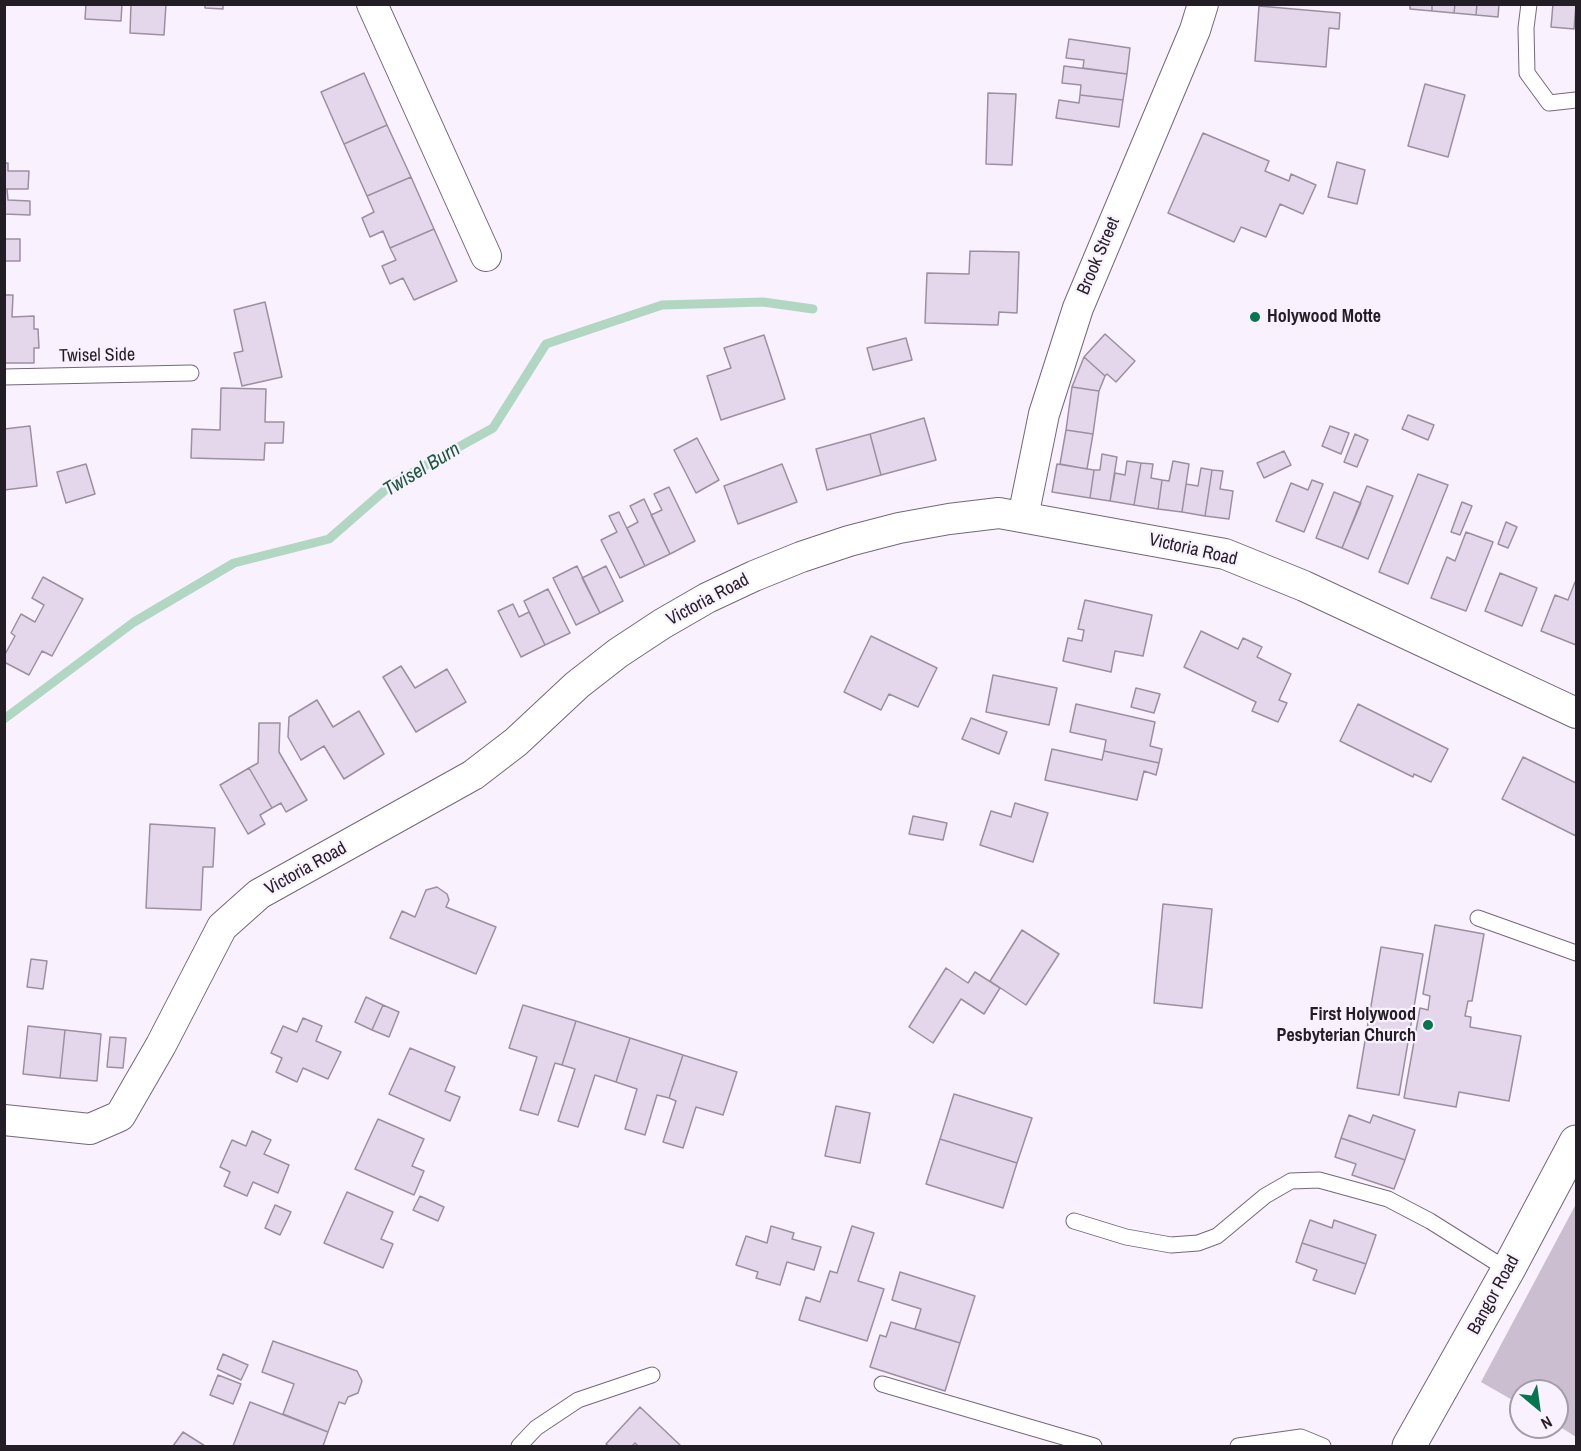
<!DOCTYPE html>
<html>
<head>
<meta charset="utf-8">
<style>
	body { margin:0 }
	#map { position:relative; width:1581px; height:1451px; overflow:hidden; background:#f9f1fd; font-family:"Archivo Narrow",sans-serif }
	canvas { display:block }
	.frame { position:absolute; inset:0; border:6px solid #231e26; pointer-events:none }
	.north { position:absolute; left:1509px; top:1379px; width:60px; height:60px; box-sizing:border-box; background:#f9f1fd; border:2px solid #a39da7; border-radius:50%; rotate:151deg; font-size:16px; font-weight:700; line-height:24px; text-align:center; color:#231e26 }
	.north::after { content:''; display:block; margin:auto; width:21px; height:27px; background:#07754e; clip-path:polygon(50% 0,100% 100%,50% 72%,0 100%) }
</style>
</head>
<body>
<div id="map">
<canvas width="1581" height="1451"></canvas>
<div class="frame"></div>
<div class="north">N</div>
</div>
<script>
const context = document.querySelector('canvas').getContext('2d');
context.lineJoin = 'round';
function fillPath(path, color) { context.fillStyle = color; context.fill(path, 'evenodd'); }
const poly = rows => new Path2D(rows.map(r => 'M' + r).join(''));
function strokePath(path, color, width, dash) { context.strokeStyle = color; context.lineWidth = width; context.lineCap = dash ? 'butt' : 'round'; context.setLineDash(dash || []); context.stroke(path); }
function label(font, color, halo, rows, align = 'center') {
  context.font = font + ' "Archivo Narrow",sans-serif'; context.lineWidth = 4.5; context.setLineDash([]); context.textBaseline = 'middle'; context.strokeStyle = halo; context.fillStyle = color; for (const [text, x, y, turn = 0] of rows) {
    context.save(); context.translate(x, y); context.rotate((+turn || 0) * Math.PI / 180); context.textAlign = isNaN(turn) ? turn : align; if (halo) context.strokeText(text, 0, 0); context.fillText(text, 0, 0); context.restore();
  }
}
fillPath(poly([
	[1576,1204,1576,1437,1557,1425,1557,1391,1521,1391,1521,1405,1481,1382]
]), '#cbbed1');
strokePath(poly([
	[4,719,134,622,234,563,329,539,392,484,493,428,546,344,662,305,763,302,813,309]
]), '#b1d7c3', 9);
const building = poly([
	[86,4,122,4,121,21,85,19,86,4],
	[131,4,166,4,164,35,130,33,131,4],
	[205,4,223,4,223,9,205,8,205,4],
	[1410,4,1432,4,1432,11,1410,9,1410,4],
	[1432,4,1455,4,1454,13,1432,11,1432,4],
	[1455,4,1477,4,1476,15,1454,13,1455,4],
	[1477,4,1499,4,1498,17,1476,15,1477,4],
	[1553,4,1576,4,1574,29,1551,27,1553,4],
	[1259,6,1340,13,1339,29,1329,28,1326,67,1255,61,1259,6],
	[1069,39,1130,48,1127,74,1083,68,1084,60,1066,58,1069,39],
	[1064,66,1127,74,1123,100,1080,95,1081,85,1062,83,1064,66],
	[364,73,387,125,344,144,321,92,364,73],
	[1425,84,1465,95,1448,157,1408,146,1425,84],
	[988,93,1016,94,1012,165,986,164,988,93],
	[1080,95,1123,100,1119,127,1056,118,1059,100,1079,103,1080,95],
	[387,125,411,177,367,196,344,144,387,125],
	[1203,133,1269,161,1265,171,1289,181,1291,174,1316,185,1303,214,1280,204,1266,237,1241,227,1234,242,1168,213,1203,133],
	[1337,162,1365,170,1357,204,1328,197,1337,162],
	[4,163,8,163,8,171,29,171,28,189,4,189,4,163],
	[411,177,434,229,390,248,383,231,370,237,362,218,374,212,367,196,411,177],
	[4,189,7,189,8,200,30,201,30,215,4,214,4,189],
	[4,227,5,239,20,239,20,261,5,261,5,278,4,227],
	[434,229,457,281,414,300,403,278,390,284,382,266,396,260,390,248,434,229],
	[970,251,1019,252,1017,313,999,312,998,325,925,323,927,273,969,274,970,251],
	[4,295,13,295,12,317,34,316,34,329,38,329,39,348,34,348,34,363,4,363,4,295],
	[265,302,282,377,242,386,234,353,243,351,234,310,265,302],
	[1105,334,1135,361,1116,382,1107,374,1105,376,1084,357,1105,334],
	[764,335,785,399,721,420,707,376,731,368,724,348,764,335],
	[906,338,912,360,873,370,867,348,906,338],
	[1084,357,1105,376,1099,391,1072,387,1084,357],
	[1072,387,1099,391,1093,434,1066,430,1072,387],
	[221,388,266,389,265,422,284,422,283,443,265,443,264,460,191,458,192,429,220,430,221,388],
	[1408,415,1434,425,1428,440,1402,429,1408,415],
	[924,418,936,460,881,475,870,434,924,418],
	[30,426,37,486,4,490,4,429,30,426],
	[1330,426,1349,433,1341,454,1322,446,1330,426],
	[1066,430,1093,434,1087,469,1060,464,1066,430],
	[870,434,881,475,827,490,816,449,870,434],
	[1355,434,1368,440,1357,467,1344,462,1355,434],
	[697,438,719,480,696,493,674,450,697,438],
	[1284,451,1291,465,1264,478,1257,463,1284,451],
	[1102,454,1117,457,1110,501,1090,498,1094,470,1100,470,1102,454],
	[1127,461,1141,463,1134,505,1110,501,1115,473,1125,475,1127,461],
	[1173,461,1189,464,1182,512,1158,509,1162,480,1169,481,1173,461],
	[1141,463,1153,464,1151,478,1162,480,1158,509,1134,505,1141,463],
	[86,464,95,494,66,503,57,472,86,464],
	[782,464,797,502,738,524,724,486,782,464],
	[1057,464,1094,470,1090,498,1052,492,1057,464],
	[1201,468,1212,470,1205,516,1182,512,1186,484,1198,486,1201,468],
	[1212,470,1223,471,1220,489,1233,491,1229,519,1205,516,1212,470],
	[1418,474,1448,485,1408,584,1379,572,1418,474],
	[1312,480,1323,484,1304,532,1276,521,1291,483,1308,490,1312,480],
	[1367,486,1393,496,1368,559,1342,548,1367,486],
	[669,487,695,541,670,554,651,515,662,510,654,494,669,487],
	[1334,492,1361,503,1342,548,1316,538,1334,492],
	[644,499,670,554,645,566,627,528,638,522,630,506,644,499],
	[1462,502,1472,506,1460,535,1451,532,1462,502],
	[619,512,645,566,620,578,601,540,617,532,609,516,619,512],
	[1506,522,1517,527,1508,548,1498,544,1506,522],
	[1466,532,1493,542,1466,611,1431,598,1447,557,1455,561,1466,532],
	[577,566,600,613,576,625,553,578,577,566],
	[606,566,623,601,600,613,582,578,606,566],
	[1500,573,1537,588,1522,626,1485,611,1500,573],
	[43,577,83,599,52,656,42,651,29,675,4,662,4,656,15,636,11,633,21,614,35,622,44,605,32,598,43,577],
	[1575,582,1576,582,1576,645,1541,631,1555,595,1568,600,1575,582],
	[548,589,570,633,545,645,524,601,548,589],
	[1085,600,1152,615,1143,656,1115,651,1111,672,1063,661,1068,638,1082,641,1084,630,1078,629,1085,600],
	[513,604,519,617,529,612,545,645,521,657,498,611,513,604],
	[1201,631,1238,649,1243,638,1262,647,1257,657,1291,674,1279,700,1287,703,1278,722,1252,711,1256,702,1184,667,1201,631],
	[871,636,937,668,918,707,889,694,881,710,844,692,871,636],
	[401,666,415,688,447,669,466,702,416,732,383,677,401,666],
	[993,675,1057,688,1049,725,986,712,993,675],
	[1136,688,1160,694,1154,713,1131,707,1136,688],
	[317,700,333,727,359,711,384,754,344,779,324,746,301,760,288,737,289,717,317,700],
	[1076,704,1155,722,1150,746,1162,749,1159,763,1104,751,1106,740,1070,732,1076,704],
	[1358,704,1448,749,1431,782,1414,774,1413,777,1340,741,1358,704],
	[971,718,1007,732,999,754,962,739,971,718],
	[259,723,280,723,279,752,307,800,286,812,281,803,272,808,249,768,258,763,259,723],
	[1052,749,1102,760,1104,751,1159,763,1156,775,1144,771,1137,800,1045,780,1052,749],
	[1523,757,1576,783,1576,836,1502,799,1523,757],
	[249,768,272,808,260,815,265,824,248,834,220,785,249,768],
	[1015,803,1048,813,1033,862,980,845,991,811,1011,817,1015,803],
	[913,816,947,823,943,840,909,834,913,816],
	[150,824,215,828,213,867,203,867,201,910,146,908,150,824],
	[437,887,447,894,449,900,446,907,496,927,476,974,390,938,402,911,415,917,426,890,437,887],
	[1163,904,1212,909,1202,1008,1154,1003,1163,904],
	[1435,925,1484,934,1472,1001,1468,1001,1465,1016,1471,1017,1470,1027,1521,1036,1509,1101,1459,1092,1456,1107,1404,1098,1420,1008,1428,1010,1430,996,1423,994,1435,925],
	[1022,930,1059,954,1026,1005,990,981,1022,930],
	[1381,947,1423,954,1399,1095,1357,1088,1381,947],
	[31,959,47,961,43,989,27,987,31,959],
	[946,968,968,983,975,972,1000,988,984,1014,961,999,933,1043,909,1027,946,968],
	[366,997,383,1005,372,1030,355,1022,366,997],
	[383,1005,399,1012,389,1037,372,1030,383,1005],
	[523,1005,576,1021,562,1065,555,1063,538,1115,520,1110,537,1057,509,1048,523,1005],
	[303,1018,322,1026,316,1041,341,1052,328,1079,303,1068,297,1082,276,1072,282,1058,271,1053,283,1026,297,1032,303,1018],
	[576,1021,630,1038,616,1082,595,1075,578,1127,558,1121,575,1069,562,1065,576,1021],
	[28,1026,65,1030,60,1078,23,1074,28,1026],
	[65,1030,101,1034,97,1081,60,1078,65,1030],
	[110,1037,126,1038,123,1068,107,1067,110,1037],
	[630,1038,683,1055,669,1098,657,1095,645,1135,625,1129,637,1089,616,1082,630,1038],
	[410,1048,455,1067,445,1091,460,1097,450,1121,389,1094,410,1048],
	[683,1055,737,1072,723,1115,696,1107,683,1148,663,1142,676,1101,669,1098,683,1055],
	[954,1094,1032,1118,1017,1163,940,1139,954,1094],
	[836,1106,870,1113,860,1163,825,1156,836,1106],
	[1349,1115,1370,1123,1373,1115,1415,1130,1405,1160,1341,1138,1349,1115],
	[378,1119,424,1139,412,1166,424,1171,414,1195,355,1169,378,1119],
	[252,1131,271,1140,264,1154,289,1165,278,1193,253,1182,247,1196,224,1186,230,1172,220,1167,232,1140,246,1146,252,1131],
	[1341,1138,1405,1160,1394,1189,1352,1175,1356,1164,1335,1157,1341,1138],
	[940,1139,1017,1163,1003,1208,926,1184,940,1139],
	[347,1192,393,1212,381,1239,393,1244,383,1268,324,1243,347,1192],
	[420,1196,444,1207,438,1221,413,1210,420,1196],
	[275,1205,291,1212,280,1235,265,1228,275,1205],
	[1310,1220,1332,1228,1334,1220,1376,1235,1366,1264,1302,1243,1310,1220],
	[771,1226,794,1233,792,1239,821,1247,814,1270,787,1262,780,1285,756,1278,758,1272,736,1265,746,1236,767,1243,771,1226],
	[852,1226,874,1233,858,1281,884,1289,867,1341,799,1320,806,1297,820,1302,830,1271,837,1273,852,1226],
	[1302,1243,1366,1264,1355,1294,1313,1280,1317,1270,1296,1262,1302,1243],
	[900,1272,975,1296,960,1343,915,1329,921,1309,892,1300,900,1272],
	[891,1322,960,1343,945,1391,870,1367,880,1335,886,1337,891,1322],
	[273,1341,357,1371,362,1381,358,1393,348,1397,345,1404,339,1402,328,1432,283,1414,294,1384,262,1372,273,1341],
	[223,1354,248,1365,241,1380,217,1369,223,1354],
	[218,1375,241,1384,233,1404,210,1395,218,1375],
	[250,1402,328,1432,323,1446,233,1446,250,1402],
	[640,1407,681,1446,638,1446,635,1443,632,1446,609,1446,606,1444,640,1407],
	[183,1432,205,1446,173,1446,183,1432]
]);
fillPath(building, '#e5d7eb');
strokePath(building, '#9d8fa2', 1.5);
const service = poly([
	[1529,4,1526,28,1527,73,1549,103,1576,100],
	[4,377,191,373],
	[1478,918,1576,953],
	[1074,1221,1126,1237,1171,1245,1198,1243,1217,1236,1265,1196,1291,1181,1319,1180,1388,1199,1430,1221,1508,1270],
	[882,1384,1094,1446],
	[519,1446,536,1428,578,1400,652,1375],
	[1238,1446,1301,1437,1323,1446]
]);
const minor = poly([
	[372,4,486,256],
	[1023,517,1044,414,1078,308,1195,30,1203,4],
	[4,1120,90,1129,120,1116,161,1045,222,927,259,894,473,775,516,742,577,685,618,653,662,624,707,598,754,576,801,557,849,541,899,528,949,519,999,513,1225,554,1304,586,1576,713]
]);
const secondary = poly([
	[1409,1446,1508,1270,1576,1142]
]);
strokePath(service, '#746879', 17);
strokePath(minor, '#746879', 32);
strokePath(secondary, '#746879', 35);
strokePath(service, '#fff', 15);
strokePath(minor, '#fff', 30);
strokePath(secondary, '#fff', 33);
for (const [x, y, r, color] of [
	[1255,317,6,"#07754e"],
	[1428,1025,6,"#07754e"]
]) { const dot = new Path2D(); dot.arc(x, y, r, 0, 2 * Math.PI); context.fillStyle = color; context.fill(dot); strokePath(dot, '#f9f1fd', 2); }
label('18px', '#231e26', '#f9f1fd', [
	["Brook Street",1099,256,-67],
	["Twisel Side",97,356,-1],
	["Victoria Road",1193,550,13],
	["Victoria Road",708,600,-28],
	["Victoria Road",306,869,-29],
	["Bangor Road",1494,1295,-61]
]);
label('bold 18px', '#231e26', '#f9f1fd', [
	["Holywood Motte",1267,317],
	["First Holywood",1416,1015,"right"],
	["Pesbyterian Church",1416,1036,"right"]
], 'left');
label('italic 20px', '#1a5a3f', '#f9f1fd', [
	["Twisel Burn",422,470,-31]
]);
</script>
</body>
</html>
